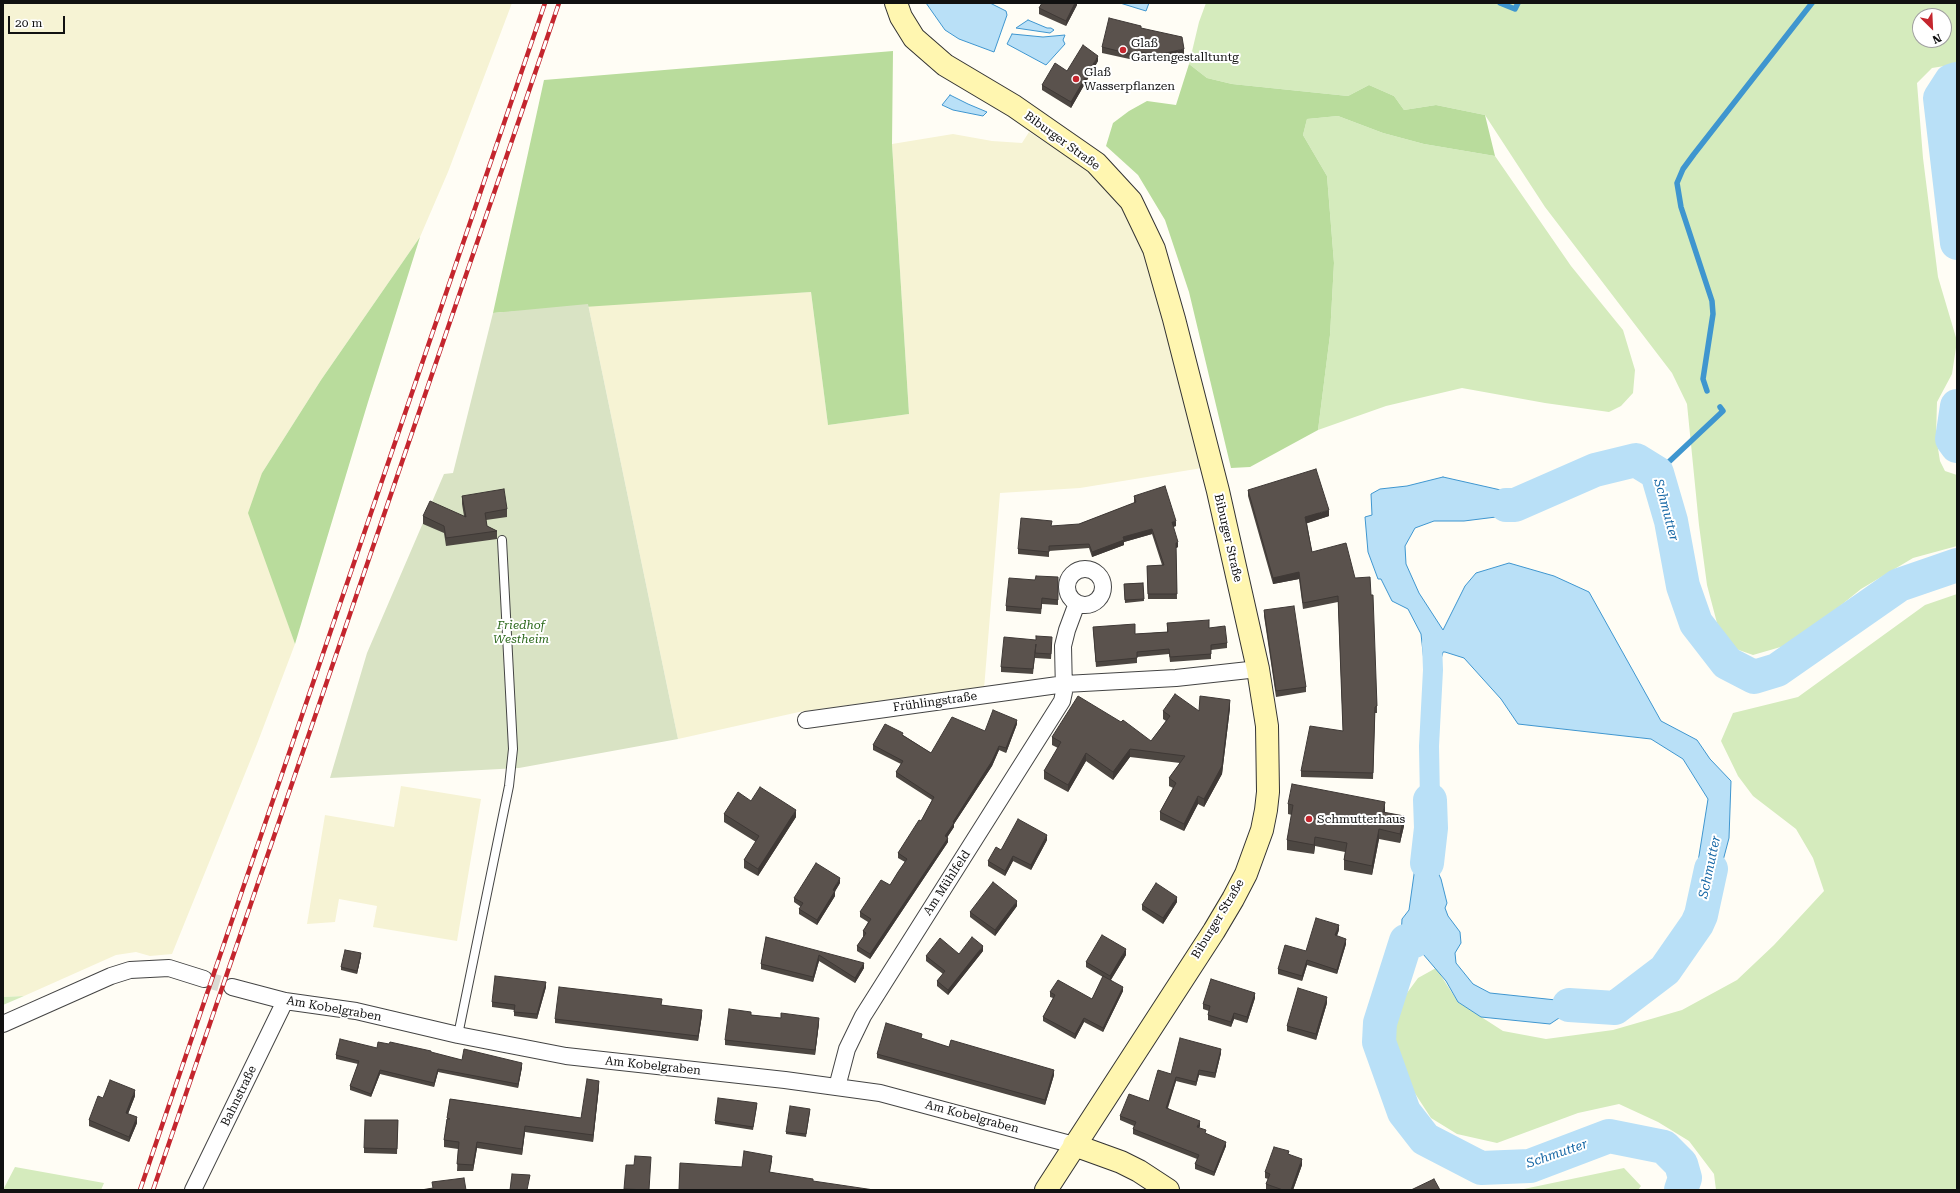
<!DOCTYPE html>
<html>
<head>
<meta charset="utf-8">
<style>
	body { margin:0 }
	#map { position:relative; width:1960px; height:1193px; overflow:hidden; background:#fffdf5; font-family:"Roboto Serif",serif }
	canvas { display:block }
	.frame { position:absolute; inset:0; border:4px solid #111; pointer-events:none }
	.north { position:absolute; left:1912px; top:8px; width:40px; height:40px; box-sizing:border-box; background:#fff; border:1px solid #a0a0a0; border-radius:50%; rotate:156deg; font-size:11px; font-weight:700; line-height:16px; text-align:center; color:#111 }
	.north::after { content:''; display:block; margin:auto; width:14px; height:18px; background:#c4262e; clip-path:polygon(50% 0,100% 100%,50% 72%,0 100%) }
	.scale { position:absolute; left:8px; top:16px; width:57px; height:18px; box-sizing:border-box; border:2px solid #111; border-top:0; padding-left:5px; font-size:12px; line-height:14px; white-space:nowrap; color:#111; -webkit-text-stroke:3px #fff; paint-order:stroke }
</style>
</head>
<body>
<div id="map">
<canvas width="1960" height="1193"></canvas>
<div class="frame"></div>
<div class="north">N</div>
<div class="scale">20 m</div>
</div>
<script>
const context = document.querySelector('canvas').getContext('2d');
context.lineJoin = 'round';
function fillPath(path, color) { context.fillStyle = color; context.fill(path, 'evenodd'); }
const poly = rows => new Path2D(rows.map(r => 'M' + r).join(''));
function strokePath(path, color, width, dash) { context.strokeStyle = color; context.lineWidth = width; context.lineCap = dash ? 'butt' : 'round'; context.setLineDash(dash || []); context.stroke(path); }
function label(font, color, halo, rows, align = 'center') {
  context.font = font + ' "Roboto Serif",serif'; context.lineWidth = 4; context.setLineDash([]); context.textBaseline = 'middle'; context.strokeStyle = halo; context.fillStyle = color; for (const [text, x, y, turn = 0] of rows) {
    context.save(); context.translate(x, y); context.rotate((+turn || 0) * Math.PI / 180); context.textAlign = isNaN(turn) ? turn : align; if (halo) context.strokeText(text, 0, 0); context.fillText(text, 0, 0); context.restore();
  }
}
fillPath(poly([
	[3,3,512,3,448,172,420,237,321,380,262,473,273,580,295,644,257,744,172,954,150,956,136,952,116,955,24,996,3,997],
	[1029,132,1076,162,1100,180,1124,209,1141,241,1202,468,1080,488,1000,493,984,689,915,696,799,712,678,739,588,304,811,292,828,425,909,414,892,144,953,134,992,141,1022,143],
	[401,786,481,799,457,941,373,927,377,906,339,899,335,922,307,924,325,815,394,827]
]), '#f6f3d4');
fillPath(poly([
	[1206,3,1957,3,1957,64,1932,68,1917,83,1923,158,1938,277,1957,341,1952,374,1937,402,1936,436,1940,461,1945,471,1957,475,1957,546,1913,558,1861,589,1819,623,1784,646,1753,655,1736,649,1717,623,1707,585,1699,525,1687,404,1672,373,1545,207,1485,115,1436,105,1404,110,1394,96,1369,85,1348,96,1232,84,1207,78,1189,64,1199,22],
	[1920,16,1944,16,1944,40,1920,40],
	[1338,116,1383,133,1424,144,1495,156,1571,266,1623,330,1635,370,1633,393,1621,406,1609,412,1545,403,1462,388,1386,406,1318,430,1330,335,1334,263,1327,176,1303,135,1307,119],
	[1957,594,1957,1190,1716,1190,1714,1174,1689,1141,1658,1122,1619,1104,1578,1113,1497,1143,1457,1134,1431,1118,1405,1078,1389,1041,1396,1008,1418,978,1436,968,1458,1002,1503,1031,1546,1039,1613,1030,1682,1010,1737,980,1774,945,1824,891,1813,858,1796,829,1753,796,1738,776,1721,741,1733,713,1798,697,1925,605],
	[24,996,3,1005,3,997],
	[15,1167,104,1183,101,1190,3,1190],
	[1624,1168,1641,1186,1638,1190,1519,1190]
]), '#d5ebbd');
fillPath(poly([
	[893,51,892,144,909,414,828,425,811,292,493,313,544,80],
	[1189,64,1207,78,1232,84,1348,96,1369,85,1394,96,1404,110,1436,105,1485,115,1495,156,1424,144,1383,133,1338,116,1307,119,1303,135,1327,176,1334,263,1330,335,1318,430,1250,467,1231,468,1189,292,1165,220,1138,175,1106,146,1113,123,1129,111,1147,101,1176,105],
	[420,237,368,402,295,644,248,513,262,473,321,380]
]), '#b9dc9c');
fillPath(poly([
	[588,304,678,739,519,768,330,778,367,653,444,474,453,473,493,313]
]), '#d9e3c4');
const water = poly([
	[926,3,990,3,1006,11,1007,15,994,52,959,39,945,30,926,3],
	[1120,3,1149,3,1146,11,1120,3],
	[1028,20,1047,28,1051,28,1054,30,1050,33,1016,28,1028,20],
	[1012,34,1043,37,1065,35,1063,40,1065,44,1046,65,1007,44,1012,34],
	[950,95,968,104,987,112,983,116,953,110,942,105,950,95],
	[1443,477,1514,493,1551,490,1504,516,1464,521,1434,521,1415,528,1405,546,1406,564,1419,593,1443,630,1465,586,1476,573,1509,563,1554,576,1589,592,1661,721,1697,740,1710,759,1731,781,1729,838,1711,906,1701,915,1698,862,1708,799,1683,759,1651,739,1518,724,1501,699,1464,658,1445,652,1443,652,1438,670,1425,670,1421,634,1408,609,1392,601,1381,579,1378,579,1368,552,1365,517,1372,515,1371,494,1380,489,1407,486,1443,477],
	[1430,817,1436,833,1438,845,1433,862,1441,879,1447,903,1445,908,1448,916,1460,932,1461,943,1455,953,1456,963,1473,984,1490,993,1556,1000,1576,991,1605,994,1615,1008,1565,1014,1550,1024,1481,1017,1458,1002,1446,981,1423,954,1410,959,1411,968,1394,978,1390,975,1389,965,1401,937,1402,919,1409,910,1418,846,1430,817]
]);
fillPath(water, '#b9e0f7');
strokePath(water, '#3f96cf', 1);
strokePath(poly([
	[1500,3,1515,9,1518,3],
	[1707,391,1703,379,1713,314,1712,301,1681,207,1677,183,1683,169,1694,154,1812,3],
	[1657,473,1723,411,1720,407]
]), '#3f96cf', 5.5);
strokePath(poly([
	[1430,800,1429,746,1433,670,1432,643]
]), '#b9e0f7', 20);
strokePath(poly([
	[1957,79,1951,81,1940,98,1957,243],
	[1957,406,1952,439,1957,446],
	[1506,505,1515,505,1595,470,1636,460,1657,473,1671,521,1683,586,1696,623,1727,663,1754,677,1777,670,1899,585,1957,565],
	[1427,863,1431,828,1430,800],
	[1414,941,1406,941,1380,1023,1379,1042,1404,1112,1425,1139,1481,1168,1530,1166,1609,1136,1664,1147,1681,1164,1685,1178,1681,1190],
	[1569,1005,1615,1008,1665,970,1697,924,1701,915,1711,869]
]), '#b9e0f7', 34);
strokePath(poly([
	[204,979,232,987]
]), '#dbdad3', 16, [16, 8]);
const lane = poly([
	[458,1035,509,786,513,749,502,540]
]);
const street = poly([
	'1067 587a18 18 0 1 1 36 0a18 18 0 1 1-36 0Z',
	[806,720,1065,684,1176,678,1258,669],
	[232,987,285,1001,356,1011,458,1035,566,1056,785,1080,880,1093,1074,1145],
	[3,1024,111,976,130,970,169,968,204,979],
	[837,1087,847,1049,863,1016,1062,701,1064,692,1063,646,1067,630,1077,603],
	[193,1190,285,1001]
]);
const secondary = poly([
	[896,3,901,17,914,38,945,65,1014,106,1096,163,1131,201,1154,249,1174,319,1218,491,1258,669,1267,726,1268,792,1266,810,1262,830,1246,874,1233,899,1214,931,1046,1190],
	[1074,1145,1121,1162,1139,1171,1168,1190]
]);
strokePath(lane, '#444', 10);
strokePath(street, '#444', 18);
strokePath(secondary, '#333', 24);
strokePath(lane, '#fff', 8);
strokePath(street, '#fff', 16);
strokePath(secondary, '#fff6b0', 22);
const rail = poly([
	[140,1190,545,3],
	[153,1190,559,3]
]);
strokePath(rail, '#c4262e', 4.5);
strokePath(rail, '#fff', 3, [9]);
fillPath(poly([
	[1077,3,1077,5,1066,26,1039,14,1039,8],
	[1141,28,1184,54,1157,60,1135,56,1134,60,1102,53,1102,47],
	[1098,61,1071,108,1042,90,1042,85,1067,71],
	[1248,490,1329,516,1307,523,1312,552,1355,578,1371,595,1377,706,1377,713,1375,713,1373,779,1301,777,1301,771,1343,731,1338,602,1303,609,1299,579,1273,584,1248,496],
	[462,496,507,509,507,517,486,520,487,526,497,531,497,539,446,546,444,533,423,524,423,516,464,516,462,504],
	[1134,496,1176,526,1173,527,1178,547,1176,548,1177,599,1148,599,1147,566,1162,565,1152,534,1124,542,1124,545,1092,557,1089,548,1049,551,1049,557,1018,554,1018,549,1079,524,1134,503],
	[1058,577,1058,605,1042,604,1041,614,1006,611,1006,606,1035,580],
	[1143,583,1144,601,1125,603,1124,584],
	[1264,610,1306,687,1306,692,1276,697,1264,616],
	[1167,623,1209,628,1227,643,1227,648,1211,650,1211,659,1170,662,1169,654,1137,657,1137,663,1096,667,1093,627,1135,634,1167,632],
	[1052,642,1051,659,1035,658,1035,655,1033,674,1001,672,1001,667],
	[1230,708,1222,774,1204,807,1198,804,1184,831,1160,820,1160,812,1173,788,1169,786,1169,778,1180,763,1130,757,1113,780,1086,761,1068,792,1044,779,1044,771,1058,748,1052,745,1052,737,1151,741,1166,721,1163,719,1163,711,1199,711],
	[1017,724,1006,753,999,750,992,766,954,824,954,827,947,837,948,842,870,959,857,951,857,946,864,936,863,936,863,931,868,922,860,917,860,912,890,885,905,862,898,858,898,853,921,821,932,800,896,777,896,772,901,764,873,750,873,745,903,735,931,753,985,731],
	[751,801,796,817,758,876,744,868,744,860,756,842,724,822,724,814],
	[1288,804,1385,811,1385,813,1404,826,1400,843,1379,839,1372,875,1344,870,1344,860,1345,852,1315,846,1314,854,1287,850,1287,840,1292,815,1288,814],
	[1047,840,1031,870,1013,861,1005,876,988,866,988,861,1001,850],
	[840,883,835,891,835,896,817,925,799,914,799,909,801,907,794,902,794,898],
	[1177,902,1163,924,1142,910,1142,905],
	[1017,906,995,936,970,917,970,912],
	[1339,930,1337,936,1346,944,1337,974,1307,965,1302,981,1278,974,1278,969],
	[766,937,864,968,855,983,819,961,813,982,761,969,761,964],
	[983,951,948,995,937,986,937,981,943,974,926,961,926,956,959,954],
	[1126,955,1111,980,1123,991,1103,1032,1084,1022,1075,1039,1043,1021,1043,1017,1053,998,1050,997,1050,992,1092,999,1103,977,1086,967,1086,962],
	[361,956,357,974,341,970,341,967],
	[546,987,537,1019,514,1016,514,1010,492,1007,492,1002],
	[1255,998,1247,1023,1234,1019,1231,1027,1208,1020,1208,1015,1209,1011,1203,1009,1203,1004],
	[1327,1003,1316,1040,1287,1031,1287,1026],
	[662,1005,702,1015,698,1041,555,1023,555,1019],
	[751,1015,819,1023,815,1055,725,1045,725,1040],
	[922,1039,949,1047,1054,1075,1045,1105,877,1058,877,1054],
	[431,1053,462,1060,522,1067,518,1088,438,1072,434,1087,380,1074,371,1097,350,1090,350,1086,358,1064,336,1059,336,1055],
	[1221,1053,1215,1078,1199,1075,1196,1086,1176,1081,1168,1108,1200,1126,1199,1128,1206,1134,1226,1146,1214,1176,1195,1169,1195,1164,1197,1159,1133,1134,1133,1129,1134,1126,1120,1120,1120,1116,1149,1101,1171,1074],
	[599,1087,593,1142,525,1132,522,1155,477,1148,473,1171,457,1171,458,1149,444,1147,444,1140,450,1099,581,1118],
	[135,1096,128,1114,137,1123,129,1142,89,1126,89,1120,103,1098],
	[757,1106,753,1130,715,1124,715,1121],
	[810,1111,806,1137,786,1134,786,1132],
	[398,1120,397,1154,364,1153,364,1148],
	[1289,1154,1302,1165,1293,1190,1266,1190,1266,1184,1268,1179,1265,1178,1265,1172]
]), '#4d4742');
fillPath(poly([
	[1075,3,1077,3,1077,5,1066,26,1066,21],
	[1184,49,1184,54,1157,60,1157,55],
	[1098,56,1098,61,1071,108,1071,102],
	[1329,510,1329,516,1305,524,1305,517],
	[1176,521,1176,526,1172,527,1172,522],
	[1152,529,1152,534,1124,542,1124,545,1092,557,1092,552,1123,537],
	[1178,542,1178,547,1176,548,1176,543],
	[1299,572,1299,579,1273,584,1273,578],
	[1230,700,1230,708,1222,774,1204,807,1204,799],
	[1017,720,1017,724,1006,753,1006,748],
	[999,746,999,750,992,766,954,824,954,827,945,841,945,836,953,822],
	[1130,749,1130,757,1113,780,1113,772],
	[1086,753,1086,761,1068,792,1068,785],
	[1198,796,1198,804,1184,831,1184,824],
	[1385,802,1385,811,1383,822,1383,812],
	[796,810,796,817,758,876,758,869],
	[1404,816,1404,826,1400,843,1400,834],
	[1379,829,1379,839,1372,875,1372,866],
	[1047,835,1047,840,1031,870,1031,865],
	[1315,837,1315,846,1314,854,1314,845],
	[948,838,948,842,870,959,870,954],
	[1013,856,1013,861,1005,876,1005,871],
	[840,878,840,883,833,895,833,890],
	[835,891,835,896,817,925,817,920],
	[1177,897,1177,902,1163,924,1163,918],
	[1017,901,1017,906,995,936,995,930],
	[1339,925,1339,930,1335,940,1335,935],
	[1346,939,1346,944,1337,974,1337,970],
	[983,946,983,951,948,995,948,990],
	[1126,949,1126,955,1110,981,1110,976],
	[361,953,361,956,357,974,357,971],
	[819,955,819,961,813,982,813,977],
	[1307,960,1307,965,1302,981,1302,976],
	[864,963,864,968,855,983,855,978],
	[546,982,546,987,537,1019,537,1014],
	[1123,987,1123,991,1103,1032,1103,1028],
	[1255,993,1255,998,1247,1023,1247,1017],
	[1327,997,1327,1003,1316,1040,1316,1034],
	[702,1010,702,1015,698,1041,698,1036],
	[1234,1013,1234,1019,1231,1027,1231,1022],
	[819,1018,819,1023,815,1055,815,1050],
	[1084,1018,1084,1022,1075,1039,1075,1034],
	[1221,1049,1221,1053,1215,1078,1215,1073],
	[522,1063,522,1067,518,1088,518,1084],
	[438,1069,438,1072,434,1087,434,1083],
	[380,1070,380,1074,371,1097,371,1094],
	[1054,1070,1054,1075,1045,1105,1045,1100],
	[1199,1070,1199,1075,1196,1086,1196,1082],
	[1176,1077,1176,1081,1166,1112,1166,1108],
	[599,1081,599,1087,593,1142,593,1135],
	[135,1090,135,1096,126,1119,126,1113],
	[137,1117,137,1123,129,1142,129,1137],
	[1200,1121,1200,1126,1197,1132,1197,1127],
	[525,1126,525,1132,522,1155,522,1149],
	[477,1142,477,1148,473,1171,473,1165],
	[1226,1142,1226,1146,1214,1176,1214,1172],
	[772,1156,772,1161,769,1178,769,1172],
	[1302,1159,1302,1165,1293,1190,1291,1190]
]), '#3f3936');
const building = poly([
	[1042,3,1075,3,1066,21,1039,8,1042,3],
	[1109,18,1141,26,1141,28,1182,37,1184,49,1157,55,1135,51,1134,55,1102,47,1109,18],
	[1083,45,1098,56,1071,102,1042,85,1055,63,1067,71,1083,45],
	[1316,469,1329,510,1305,517,1312,552,1346,543,1355,578,1370,577,1371,595,1373,595,1377,706,1375,707,1373,773,1301,771,1310,726,1343,731,1338,596,1303,603,1299,572,1273,578,1248,490,1316,469],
	[1165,486,1176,521,1172,522,1178,542,1176,543,1177,594,1148,594,1147,566,1164,565,1152,529,1123,537,1124,540,1092,552,1089,544,1049,546,1049,552,1018,549,1021,518,1052,521,1051,526,1079,524,1136,502,1134,496,1165,486],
	[504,489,507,509,485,513,487,526,497,531,446,538,444,526,423,516,430,501,466,517,462,496,504,489],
	[1036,576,1058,577,1058,600,1042,598,1041,609,1006,606,1009,578,1035,580,1036,576],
	[1143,583,1144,599,1125,600,1124,584,1143,583],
	[1294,606,1306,687,1276,691,1264,610,1294,606],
	[1209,620,1209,628,1225,626,1227,643,1211,645,1211,654,1170,657,1169,649,1137,652,1137,658,1096,662,1093,627,1135,624,1135,634,1168,632,1167,623,1209,620],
	[1036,636,1052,637,1051,654,1035,653,1036,644,1033,669,1001,667,1004,637,1036,640,1036,636],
	[1175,694,1199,711,1200,696,1230,700,1222,766,1204,799,1198,796,1184,824,1160,812,1176,783,1169,778,1185,756,1130,749,1113,772,1086,753,1068,785,1044,771,1061,742,1052,737,1078,696,1121,722,1123,720,1151,741,1170,716,1163,711,1175,694],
	[993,710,1017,720,1006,748,999,746,992,761,953,822,954,823,945,836,948,838,870,954,857,946,866,933,863,931,871,919,860,912,881,880,890,885,898,872,907,859,898,853,919,820,921,821,934,797,896,772,903,761,873,745,885,724,903,733,902,735,931,753,952,717,985,731,993,710],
	[1292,784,1385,802,1383,812,1404,816,1400,834,1379,829,1372,866,1344,860,1347,843,1315,837,1314,845,1287,840,1293,805,1288,804,1292,784],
	[760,787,796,810,758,869,744,860,759,836,724,814,738,792,751,801,760,787],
	[1018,819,1047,835,1031,865,1013,856,1005,871,988,861,996,847,1001,850,1018,819],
	[816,863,840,878,833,890,835,891,817,920,799,909,803,903,794,898,816,863],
	[993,882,1017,901,995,930,970,912,993,882],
	[1156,883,1177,897,1163,918,1142,905,1156,883],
	[1316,918,1339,925,1335,935,1346,939,1337,970,1307,960,1302,976,1278,969,1285,945,1306,951,1316,918],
	[1102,935,1126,949,1110,976,1086,962,1102,935],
	[766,937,864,963,855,978,819,955,813,977,761,964,766,937],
	[972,937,983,946,948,990,937,981,945,971,926,956,940,938,959,954,972,937],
	[345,950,361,953,357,971,341,967,345,950],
	[495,976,546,982,537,1014,514,1012,515,1005,492,1002,495,976],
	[1103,976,1123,987,1103,1028,1084,1018,1075,1034,1043,1017,1055,995,1050,992,1058,980,1092,999,1103,976],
	[1211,979,1255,993,1247,1017,1234,1013,1231,1022,1208,1015,1210,1006,1203,1004,1211,979],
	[559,987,662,999,661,1005,702,1010,698,1036,555,1019,559,987],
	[1298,988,1327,997,1316,1034,1287,1026,1298,988],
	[729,1009,751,1012,751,1015,781,1018,781,1013,819,1018,815,1050,725,1040,729,1009],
	[886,1023,922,1034,921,1038,949,1047,951,1040,1054,1070,1045,1100,877,1054,886,1023],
	[1180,1038,1221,1049,1215,1073,1199,1070,1196,1082,1176,1077,1166,1108,1200,1121,1197,1127,1206,1130,1205,1133,1226,1142,1214,1172,1195,1164,1199,1155,1133,1129,1136,1122,1120,1116,1129,1094,1149,1101,1158,1070,1171,1074,1180,1038],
	[340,1039,377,1048,378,1042,389,1044,390,1042,431,1051,431,1052,462,1060,464,1049,522,1063,518,1084,438,1069,434,1083,380,1070,371,1094,350,1086,359,1061,336,1055,340,1039],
	[587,1079,599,1081,593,1135,525,1126,522,1149,477,1142,473,1165,457,1164,459,1142,444,1140,447,1119,450,1119,447,1118,450,1099,581,1118,587,1079],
	[110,1080,135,1090,126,1113,137,1117,129,1137,89,1120,98,1096,103,1098,110,1080],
	[718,1098,757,1103,753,1127,715,1121,718,1098],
	[790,1106,810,1109,806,1134,786,1132,790,1106],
	[365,1120,398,1120,397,1149,364,1148,365,1120],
	[1274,1147,1289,1151,1288,1154,1302,1159,1291,1190,1283,1190,1266,1184,1270,1174,1265,1172,1274,1147],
	[744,1151,772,1156,769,1172,813,1179,813,1181,874,1190,679,1190,680,1163,742,1167,744,1151],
	[635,1156,651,1157,649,1190,624,1189,626,1165,634,1165,635,1156],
	[512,1174,530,1175,527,1190,510,1190,512,1174],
	[464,1178,466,1190,421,1190,433,1188,432,1182,464,1178],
	[1434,1179,1440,1190,1411,1190,1434,1179]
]);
fillPath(building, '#5a524d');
strokePath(building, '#3f3936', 1);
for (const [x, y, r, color] of [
	[1123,50,4,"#c4262e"],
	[1076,79,4,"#c4262e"],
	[1309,819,4,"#c4262e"]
]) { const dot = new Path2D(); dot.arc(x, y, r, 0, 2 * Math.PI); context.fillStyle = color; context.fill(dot); strokePath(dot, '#fff', 1.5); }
label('12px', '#111', '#fff', [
	["Glaß",1131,43],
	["Gartengestalltuntg",1131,57],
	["Glaß",1084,72],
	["Wasserpflanzen",1084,86],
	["Schmutterhaus",1317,819]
], 'left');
label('12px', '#111', '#fff', [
	["Biburger Straße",1062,141,36],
	["Biburger Straße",1228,538,77],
	["Frühlingstraße",935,702,-8],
	["Am Mühlfeld",947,883,-57],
	["Biburger Straße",1218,919,-59],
	["Am Kobelgraben",334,1009,10],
	["Am Kobelgraben",653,1066,6],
	["Bahnstraße",239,1096,-64],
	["Am Kobelgraben",972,1117,15]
]);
label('italic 12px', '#2f6b1f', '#fff', [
	["Friedhof",521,625],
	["Westheim",521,639]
]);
label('italic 13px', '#1768a6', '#fff', [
	["Schmutter",1666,510,75],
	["Schmutter",1710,867,-78],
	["Schmutter",1557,1154,-19]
]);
</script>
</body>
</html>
